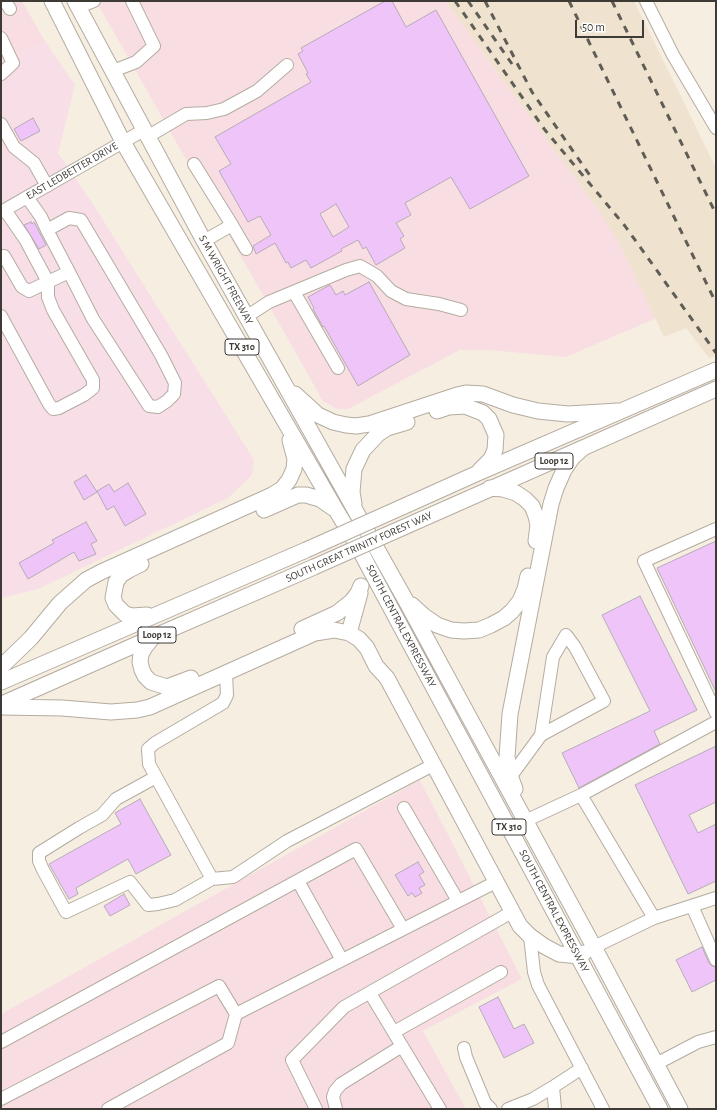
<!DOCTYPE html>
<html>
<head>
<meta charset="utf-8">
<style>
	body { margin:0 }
	#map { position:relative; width:717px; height:1110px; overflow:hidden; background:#f7eee2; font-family:"Alegreya Sans",sans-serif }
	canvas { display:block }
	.frame { position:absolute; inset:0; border:2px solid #3e3b36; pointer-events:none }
	.scale { position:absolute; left:575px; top:20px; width:69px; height:18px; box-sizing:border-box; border:2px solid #3e3b36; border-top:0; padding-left:5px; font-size:12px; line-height:14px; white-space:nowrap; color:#3e3b36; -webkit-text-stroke:3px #fff; paint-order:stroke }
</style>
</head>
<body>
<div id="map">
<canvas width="717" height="1110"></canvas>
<div class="frame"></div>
<div class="scale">50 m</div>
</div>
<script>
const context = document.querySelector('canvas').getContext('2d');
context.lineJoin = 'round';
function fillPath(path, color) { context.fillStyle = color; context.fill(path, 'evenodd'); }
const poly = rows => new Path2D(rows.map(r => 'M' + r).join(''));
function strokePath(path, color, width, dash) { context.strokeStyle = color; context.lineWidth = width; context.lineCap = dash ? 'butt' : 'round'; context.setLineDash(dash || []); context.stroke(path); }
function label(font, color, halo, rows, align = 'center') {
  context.font = font + ' "Alegreya Sans",sans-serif'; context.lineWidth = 3; context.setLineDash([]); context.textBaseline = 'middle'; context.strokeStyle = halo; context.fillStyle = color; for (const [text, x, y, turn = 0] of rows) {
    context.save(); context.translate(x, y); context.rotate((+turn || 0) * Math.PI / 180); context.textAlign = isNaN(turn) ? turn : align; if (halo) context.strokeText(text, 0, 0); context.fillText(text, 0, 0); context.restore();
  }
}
fillPath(poly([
	[45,41,75,85,58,153,91,201,254,460,252,475,228,498,38,589,1,598,1,65]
]), '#f8dee6');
fillPath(poly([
	[1,1,22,1,45,41,1,65],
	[96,1,445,1,673,311,566,357,488,350,460,350,348,409,337,409,323,401],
	[420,780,522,979,423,1031,466,1109,1,1109,1,1014]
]), '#f8dee3');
fillPath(poly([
	[445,1,634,1,716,168,716,355,709,358,686,328,664,337,620,245,600,212]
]), '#efe3d0');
const building = poly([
	[385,1,392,1,406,27,436,10,529,176,470,209,451,177,405,203,411,215,396,223,404,236,400,239,405,248,376,265,366,247,363,249,358,240,341,249,342,251,311,268,306,260,291,268,288,262,286,263,275,243,256,254,253,246,271,235,260,216,248,222,219,171,231,164,215,137,311,82,306,74,308,73,298,54,303,51,301,48,385,1],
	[336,204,349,227,333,237,320,214,336,204],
	[33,118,40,131,21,141,14,129,33,118],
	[31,222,32,224,34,222,46,245,39,249,24,225,31,222],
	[369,282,410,355,358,386,324,326,323,327,313,309,314,308,308,297,330,285,336,295,343,291,345,295,369,282],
	[86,475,97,492,84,500,74,482,86,475],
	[128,483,146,514,125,526,114,506,107,510,97,491,109,484,114,492,128,483],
	[86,522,97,541,91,544,96,554,79,561,74,552,28,579,19,563,54,543,52,540,86,522],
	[716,541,716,692,657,568,716,541],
	[640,596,697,710,654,731,660,744,579,788,562,753,650,711,602,615,640,596],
	[716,746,716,802,689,815,698,833,716,824,716,881,688,894,635,785,716,746],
	[140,799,171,855,136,874,128,859,76,888,78,894,69,899,49,864,121,824,115,813,140,799],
	[418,862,424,872,419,875,425,885,419,888,422,893,415,897,412,893,408,896,395,875,418,862],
	[124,894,130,905,110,916,104,906,124,894],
	[702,947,709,963,712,966,716,967,716,980,692,992,676,960,702,947],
	[498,997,514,1029,524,1024,534,1043,504,1058,479,1007,498,997]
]);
fillPath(building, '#efc4f9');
strokePath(building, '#b5acb7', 1);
const minor = poly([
	[5,1,10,9],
	[646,1,673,55,716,128],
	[79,7,94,1],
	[1,38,13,63,1,74],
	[113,71,136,62,154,46,132,1],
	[1,124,14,147,34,163,47,186],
	[147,137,186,114,207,113,224,109,257,91,287,65],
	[194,164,232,225,204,241],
	[27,197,41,217,47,230,69,272,93,319,149,406,158,407,167,401,174,394,175,383,161,355,81,220,69,218,47,230],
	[1,212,144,130],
	[232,225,246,249],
	[1,256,4,256,22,287,29,291,69,272],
	[294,292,338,368],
	[1,316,49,404,53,409,59,408,84,395,93,388,93,380,53,310,48,297,48,282,25,239,5,210],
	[246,317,269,302,346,270,360,266,377,276,391,291,406,299,439,304,461,310],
	[716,529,644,561,716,713],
	[226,673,227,695,223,703,155,743,148,749,149,764,212,879,233,877,287,841,433,765],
	[511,776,541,735,604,701,575,647,566,635,553,657,541,735],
	[156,777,116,799,102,815,79,828,39,853,39,861,43,870,66,912,130,882,148,905,158,904,175,900,212,879],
	[581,795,654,918],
	[404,808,458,901],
	[525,821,581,795,716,722],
	[298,881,342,960],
	[692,906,716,960],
	[530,936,534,972,538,985,603,1109],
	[594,947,654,918,716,898],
	[370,993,440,1109],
	[236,1014,496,882],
	[394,1032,501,972],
	[1,1042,356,849,403,929],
	[464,1048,466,1057,485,1103,491,1109],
	[656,1064,698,1042,716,1037],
	[1,1099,219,986,236,1014,228,1043,108,1109],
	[316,1109,292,1060,344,1007,512,912],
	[336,1109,333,1097,335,1091,341,1084,402,1046],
	[508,1109,533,1099,553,1087],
	[555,1109,553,1087,582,1068]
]);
const major = poly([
	[52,1,123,142,336,510,357,545,660,1109],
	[75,1,204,241,405,599,594,947,680,1109],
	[295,394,318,415,333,422,346,425,356,426,369,424,457,395,466,393,483,394,513,405,538,411,568,414,618,411],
	[437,411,449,407,465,406,483,413,489,419,496,435,495,450,491,459,480,470],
	[490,488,503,489,516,493,525,499,532,506,536,516,538,525,536,541],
	[354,504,352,492,354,469,363,450,378,434,387,428,407,422],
	[409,504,478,473,716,370],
	[264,510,298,495,306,495,320,499,333,508],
	[420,520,716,389],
	[141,564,129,570,121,575,116,582,113,598,116,605,125,614,132,616,147,615],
	[412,605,424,616,437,625,451,630,464,631,479,630,491,625,504,618,512,611,520,601,525,589,528,576],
	[302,629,337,613,351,602,358,593,361,586],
	[349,633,360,593],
	[153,637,145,647,141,654,140,662,142,670,145,676,151,682,167,687,191,678],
	[1,667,31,638,60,603,86,580,101,572,272,495,282,489,289,480,294,469,295,459,290,440],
	[1,682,306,550],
	[2,704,153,637,314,567],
	[1,707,62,708,111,712,137,710,150,707,315,633,334,630,349,633,359,639,367,648,376,666,387,678,520,926,530,936,544,946,559,954,579,956,584,953],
	[515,789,511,778,507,757,510,714,551,504,556,488,564,470,572,458,583,448]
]);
strokePath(minor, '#b4aca0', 14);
strokePath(major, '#b4aca0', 17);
strokePath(minor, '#fff', 12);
strokePath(major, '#fff', 15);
strokePath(poly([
	[455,1,545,130,625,226,716,353],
	[468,1,512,64],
	[485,1,532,92,591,177],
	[569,1,716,303],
	[612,1,716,214]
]), '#605c56', 3, [7, 7]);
const majorBridge = poly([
	[306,550,409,504],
	[314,567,420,520]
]);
strokePath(majorBridge, '#b4aca0', 17, []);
strokePath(majorBridge, '#fff', 15);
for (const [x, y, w] of [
	[242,347,34],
	[554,461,38],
	[157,635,38],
	[509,827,34]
]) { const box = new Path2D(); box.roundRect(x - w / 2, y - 8, w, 16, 3); context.fillStyle = '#fff'; context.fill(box); strokePath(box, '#3e3b36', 1); }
label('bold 10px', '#3e3b36', null, [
	["TX 310",242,347],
	["Loop 12",554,461],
	["Loop 12",157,635],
	["TX 310",509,827]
]);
label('11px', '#3e3b36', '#fff', [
	["EAST LEDBETTER DRIVE",72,171,-30],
	["S M WRIGHT FREEWAY",226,280,61],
	["SOUTH GREAT TRINITY FOREST WAY",359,547,-24],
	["SOUTH CENTRAL EXPRESSWAY",401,626,62],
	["SOUTH CENTRAL EXPRESSWAY",554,911,62]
]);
</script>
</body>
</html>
